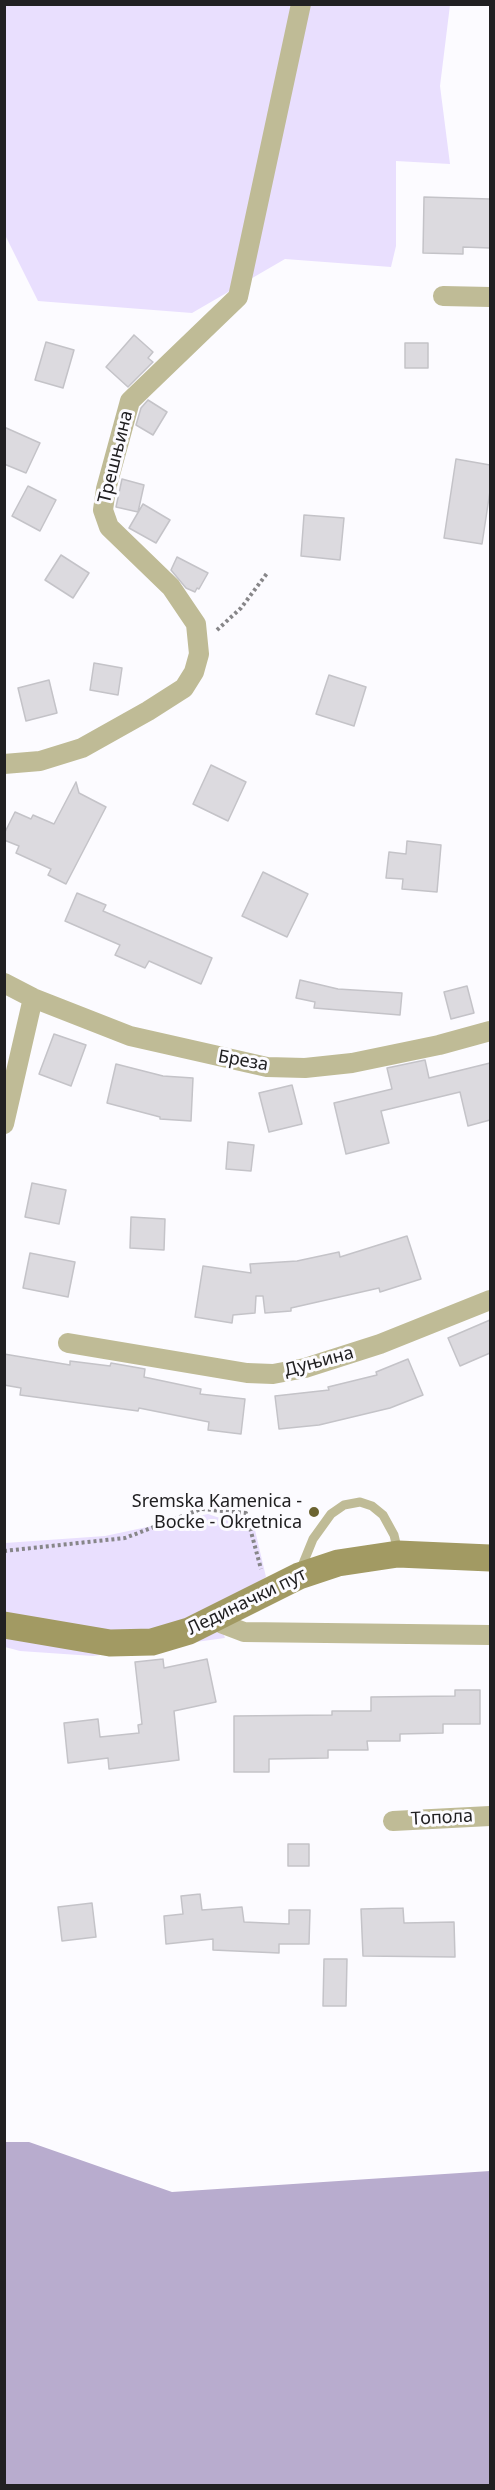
<!DOCTYPE html>
<html>
<head>
<meta charset="utf-8">
<style>
	body { margin:0 }
	#map { position:relative; width:495px; height:2490px; overflow:hidden; background:#fcfbff; font-family:"Noto Sans",sans-serif }
	canvas { display:block }
	.frame { position:absolute; inset:0; border:6px solid #212022; pointer-events:none }
</style>
</head>
<body>
<div id="map">
<canvas width="495" height="2490"></canvas>
<div class="frame"></div>
</div>
<script>
const context = document.querySelector('canvas').getContext('2d');
context.lineJoin = 'round';
function fillPath(path, color) { context.fillStyle = color; context.fill(path, 'evenodd'); }
const poly = rows => new Path2D(rows.map(r => 'M' + r).join(''));
function strokePath(path, color, width, dash) { context.strokeStyle = color; context.lineWidth = width; context.lineCap = dash ? 'butt' : 'round'; context.setLineDash(dash || []); context.stroke(path); }
function label(font, color, halo, rows, align = 'center') {
  context.font = font + ' "Noto Sans",sans-serif'; context.lineWidth = 6; context.setLineDash([]); context.textBaseline = 'middle'; context.strokeStyle = halo; context.fillStyle = color; for (const [text, x, y, turn = 0] of rows) {
    context.save(); context.translate(x, y); context.rotate((+turn || 0) * Math.PI / 180); context.textAlign = isNaN(turn) ? turn : align; if (halo) context.strokeText(text, 0, 0); context.fillText(text, 0, 0); context.restore();
  }
}
fillPath(poly([
	[5,5,450,5,440,86,450,164,396,161,396,246,391,267,285,259,192,313,38,301,5,235],
	[208,1514,255,1530,266,1577,215,1611,225,1638,93,1656,20,1651,5,1647,5,1543,105,1536]
]), '#e9dffe');
fillPath(poly([
	[5,2142,29,2142,172,2192,490,2171,490,2485,5,2485]
]), '#b8acce');
const building = poly([
	[424,197,490,199,490,248,463,247,463,254,423,253,424,197],
	[134,335,153,352,148,358,153,362,128,387,106,367,134,335],
	[46,342,74,350,63,388,35,380,46,342],
	[405,343,428,343,428,368,405,368,405,343],
	[148,400,167,412,153,435,136,425,141,408,148,400],
	[4,427,40,443,26,473,4,464,4,427],
	[456,459,490,465,490,491,482,544,444,538,456,459],
	[122,479,144,485,138,512,116,507,122,479],
	[28,486,56,500,40,531,12,516,28,486],
	[143,504,170,520,156,543,129,528,143,504],
	[304,515,344,518,340,560,301,556,304,515],
	[61,555,89,573,73,598,45,580,61,555],
	[177,557,208,573,199,589,197,588,195,592,186,588,171,570,177,557],
	[94,663,122,668,118,695,90,690,94,663],
	[329,675,366,687,354,726,316,714,329,675],
	[49,680,57,713,26,721,18,688,49,680],
	[211,765,246,782,228,821,193,804,211,765],
	[76,782,79,793,106,807,66,884,48,875,51,869,16,853,19,846,4,840,4,834,15,812,31,819,33,815,54,824,76,782],
	[407,841,441,845,437,892,402,889,403,879,386,878,389,852,406,854,407,841],
	[263,872,308,894,287,937,242,916,263,872],
	[77,893,106,905,103,911,212,958,201,984,149,961,145,968,115,955,120,945,65,921,77,893],
	[300,980,338,989,402,993,400,1015,314,1008,315,1002,296,998,300,980],
	[467,986,474,1013,451,1019,444,992,467,986],
	[54,1034,86,1045,71,1086,39,1074,54,1034],
	[425,1060,429,1078,490,1063,490,1120,468,1126,460,1092,381,1111,389,1143,346,1154,334,1103,392,1089,387,1068,425,1060],
	[116,1064,163,1076,193,1078,191,1121,160,1119,160,1117,107,1103,116,1064],
	[292,1085,302,1124,269,1132,259,1093,292,1085],
	[228,1142,254,1145,251,1171,226,1169,228,1142],
	[32,1183,66,1190,59,1224,25,1217,32,1183],
	[131,1217,165,1219,164,1250,130,1248,131,1217],
	[407,1236,421,1279,380,1292,379,1288,291,1308,291,1311,265,1313,263,1296,256,1296,255,1313,233,1315,232,1323,195,1317,203,1266,251,1273,250,1264,297,1261,339,1252,340,1257,407,1236],
	[30,1253,75,1262,68,1297,23,1288,30,1253],
	[490,1320,490,1353,460,1366,448,1338,490,1320],
	[4,1354,70,1365,70,1361,110,1366,111,1363,145,1369,144,1377,201,1389,200,1394,245,1399,241,1434,208,1430,209,1422,139,1408,138,1411,20,1395,21,1388,4,1385,4,1354],
	[408,1359,423,1395,390,1408,319,1425,279,1429,275,1396,329,1390,328,1387,377,1375,376,1372,408,1359],
	[163,1659,164,1668,207,1659,216,1702,174,1711,179,1760,109,1769,108,1758,68,1763,64,1723,98,1719,100,1737,139,1733,138,1725,142,1724,135,1662,163,1659],
	[455,1690,480,1690,480,1724,443,1724,443,1733,400,1734,400,1741,367,1741,368,1750,328,1750,328,1758,269,1759,269,1772,234,1772,234,1716,332,1715,332,1711,371,1711,371,1697,455,1696,455,1690],
	[288,1844,309,1844,309,1866,288,1866,288,1844],
	[200,1894,202,1910,242,1907,244,1922,289,1924,289,1910,310,1910,309,1944,279,1944,279,1953,213,1950,213,1939,166,1944,164,1916,183,1914,181,1896,200,1894],
	[92,1903,96,1937,62,1941,58,1907,92,1903],
	[403,1908,404,1923,454,1922,455,1957,363,1956,361,1909,403,1908],
	[324,1959,347,1959,346,2006,323,2006,324,1959]
]);
fillPath(building, '#dcdadf');
strokePath(building, '#c4c3c8', 1.5);
strokePath(poly([
	[217,630,241,608,268,572],
	[4,1551,125,1538,201,1509,246,1513,261,1569]
]), '#878689', 4, [3, 3]);
strokePath(poly([
	[300,1571,313,1539,331,1514,344,1505,360,1502,372,1506,383,1515,394,1535,398,1552]
]), '#bfbb96', 9);
strokePath(poly([
	[443,296,490,297],
	[4,764,40,761,82,748,148,711,184,688,194,672,199,654,196,624,171,587,109,527,103,510,106,489,130,401,238,297,301,4],
	[4,983,33,998,130,1036,267,1067,305,1068,352,1063,439,1045,490,1031],
	[4,1124,33,998],
	[68,1343,247,1373,273,1374,305,1368,380,1344,490,1300],
	[213,1618,223,1624,244,1632,490,1635],
	[393,1821,490,1816]
]), '#bfbb96', 20);
strokePath(poly([
	[4,1625,110,1643,152,1642,189,1631,299,1576,338,1563,398,1554,490,1558]
]), '#a29a63', 27);
for (const [x, y, r, color] of [
	[314,1512,6,"#6b6330"]
]) { const dot = new Path2D(); dot.arc(x, y, r, 0, 2 * Math.PI); context.fillStyle = color; context.fill(dot); strokePath(dot, '#fcfbff', 2); }
label('18px', '#212022', '#fcfbff', [
	["Трешњина",116,457,-76],
	["Бреза",243,1061,10],
	["Дуњина",319,1362,-15],
	["Лединачки пут",247,1602,-26],
	["Топола",442,1818,-3]
]);
label('18px', '#212022', '#fcfbff', [
	["Sremska Kamenica -",302,1502],
	["Bocke - Okretnica",302,1523]
], 'right');
</script>
</body>
</html>
